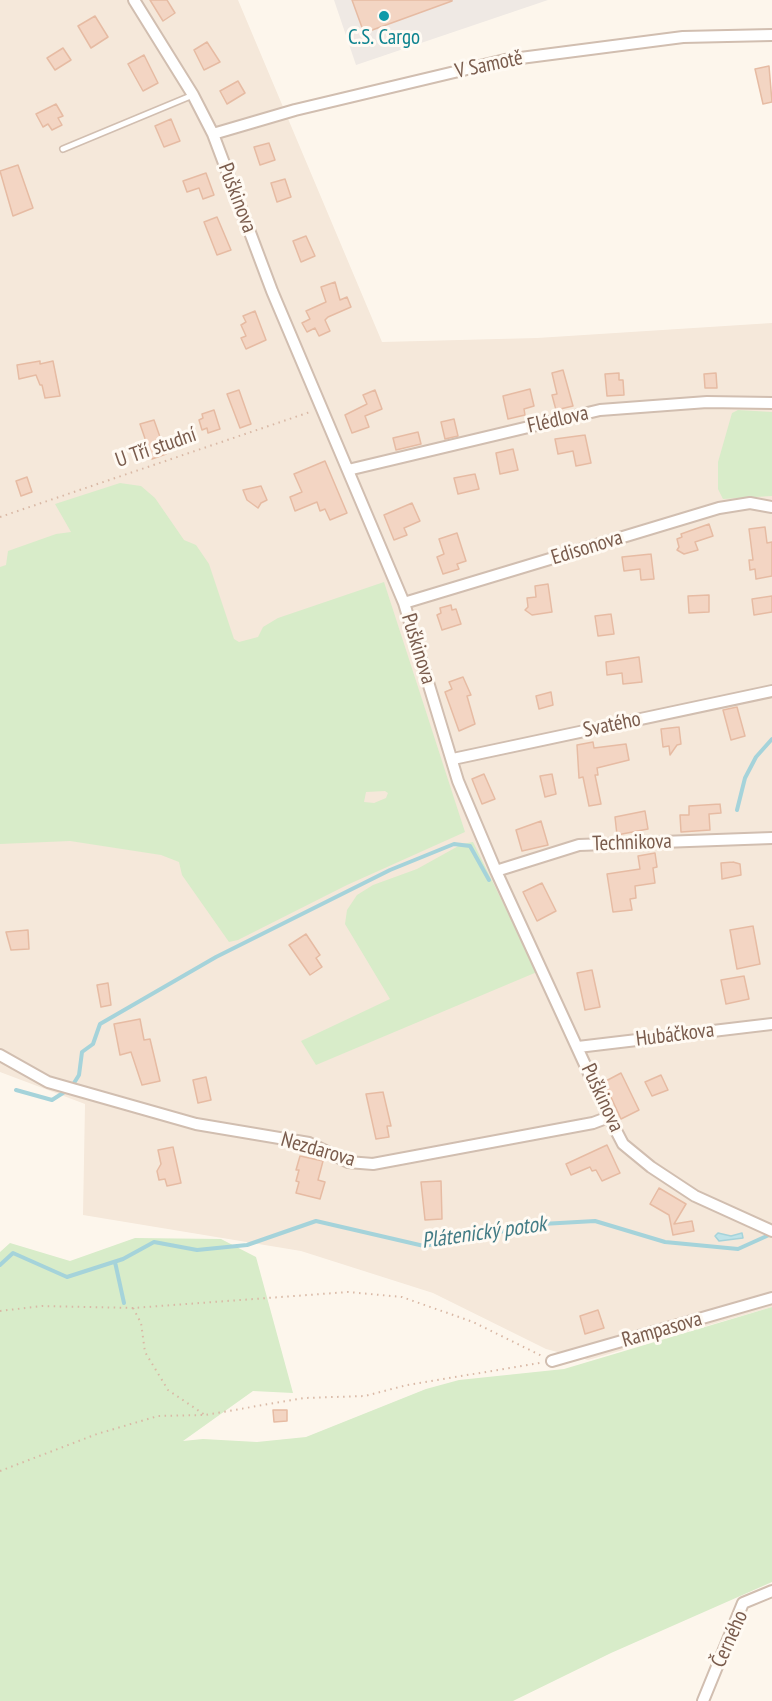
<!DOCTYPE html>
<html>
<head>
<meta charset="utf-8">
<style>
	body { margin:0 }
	canvas { display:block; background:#fdf6ec }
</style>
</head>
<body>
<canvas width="772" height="1701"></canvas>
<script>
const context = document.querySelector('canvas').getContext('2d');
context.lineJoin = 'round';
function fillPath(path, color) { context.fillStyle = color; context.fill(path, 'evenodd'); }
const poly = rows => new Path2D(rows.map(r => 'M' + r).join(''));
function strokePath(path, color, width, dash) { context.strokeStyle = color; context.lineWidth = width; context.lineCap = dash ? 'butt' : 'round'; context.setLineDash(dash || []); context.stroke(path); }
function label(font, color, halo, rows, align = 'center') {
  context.font = font + ' "PT Sans Narrow",sans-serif'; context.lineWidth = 6; context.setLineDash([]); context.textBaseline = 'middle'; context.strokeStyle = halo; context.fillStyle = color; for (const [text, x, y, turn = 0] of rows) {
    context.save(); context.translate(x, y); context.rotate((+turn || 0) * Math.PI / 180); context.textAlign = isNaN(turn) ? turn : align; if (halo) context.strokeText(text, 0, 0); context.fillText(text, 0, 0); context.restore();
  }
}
fillPath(poly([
	[0,0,238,0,382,342,537,338,772,323,772,413,722,495,772,496,772,1307,588,1360,546,1349,433,1293,301,1251,83,1215,85,1104,0,1072]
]), '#f5e8da');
fillPath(poly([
	[334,0,548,0,356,65]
]), '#efe9e4');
fillPath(poly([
	[738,410,772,412,772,496,723,499,718,489,718,462,732,413],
	[120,483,141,486,155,498,184,540,196,545,209,564,234,639,239,642,258,637,263,627,278,618,384,582,465,832,347,885,238,940,229,942,182,875,179,862,161,855,70,841,0,844,0,567,6,565,8,551,56,534,71,532,55,504],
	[385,791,388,793,386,798,374,803,364,802,366,792],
	[473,842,537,972,316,1065,301,1041,390,999,345,924,347,910,357,895,373,885,417,869,462,844],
	[135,1238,221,1239,256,1257,293,1393,253,1391,183,1441,203,1439,257,1442,306,1437,426,1389,459,1380,564,1369,772,1307,772,1582,611,1653,513,1701,0,1701,0,1252,10,1243,70,1261]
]), '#d8ecc9');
const water = poly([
	[718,1233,731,1236,742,1233,743,1238,719,1241,715,1236,718,1233]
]);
fillPath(water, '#bfe3e8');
strokePath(water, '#a5d3da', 1.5);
strokePath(poly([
	[737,810,745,778,756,757,772,739],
	[74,1083,79,1075,82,1052,93,1044,100,1024,216,957,390,870,454,844,470,846,489,880],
	[16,1090,52,1100,66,1091],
	[115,1262,124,1303],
	[0,1265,13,1253,67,1277,123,1259,154,1242,197,1250,247,1245,316,1221,424,1246,542,1224,595,1221,665,1242,738,1249,769,1235]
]), '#a5d3da', 4);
const building = poly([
	[150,0,167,0,175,13,163,21,150,0],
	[352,0,452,0,452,1,364,33,352,0],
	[95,16,108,37,91,48,78,26,95,16],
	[207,42,220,62,204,70,194,50,207,42],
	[63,48,71,60,55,70,47,58,63,48],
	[144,55,158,83,143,91,128,64,144,55],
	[769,66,772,102,763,104,755,69,769,66],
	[238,81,245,93,227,104,220,91,238,81],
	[56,104,63,116,58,118,62,125,52,130,48,124,43,127,36,114,56,104],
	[171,119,180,141,164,147,155,126,171,119],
	[269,143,275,160,260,165,254,147,269,143],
	[18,165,33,208,13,216,0,171,18,165],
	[206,173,214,195,203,199,199,188,187,192,183,181,206,173],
	[285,179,291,197,277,202,271,183,285,179],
	[217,217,231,250,217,255,204,222,217,217],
	[306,236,315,256,301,262,293,241,306,236],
	[335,282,340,300,347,297,351,307,328,317,325,320,330,331,319,336,315,328,307,332,302,323,310,319,306,311,326,302,321,287,335,282],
	[255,311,266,340,246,349,241,338,246,336,241,325,246,322,243,316,255,311],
	[40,361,40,364,53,361,60,396,45,398,42,385,40,385,36,375,19,379,17,365,40,361],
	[563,370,573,406,556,410,552,395,557,394,552,373,563,370],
	[619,373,619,380,623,380,624,395,607,396,605,374,619,373],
	[716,373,717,388,705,388,704,374,716,373],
	[530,389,534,406,524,409,525,415,508,419,503,396,530,389],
	[239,390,251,424,240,428,227,394,239,390],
	[375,390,382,409,365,416,369,427,352,433,345,415,367,404,363,395,375,390],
	[214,410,220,429,208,433,207,428,202,430,199,420,203,418,202,414,214,410],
	[454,419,458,436,445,439,441,422,454,419],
	[154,420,166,454,152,459,140,424,154,420],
	[418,432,421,444,396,450,393,438,418,432],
	[585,435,591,463,576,466,573,451,558,454,555,439,585,435],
	[513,449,518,470,500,474,496,453,513,449],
	[325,461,347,513,330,520,325,509,320,511,317,502,295,511,290,497,302,492,294,474,325,461],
	[475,474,479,489,458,494,454,478,475,474],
	[27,477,32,492,21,496,16,481,27,477],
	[261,486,267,500,261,503,258,508,247,500,243,490,261,486],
	[412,503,420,521,404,528,407,535,394,540,384,515,412,503],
	[709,524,713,536,695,542,698,550,684,554,677,550,679,547,677,539,682,537,681,534,709,524],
	[765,527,767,543,772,542,772,576,756,579,755,569,750,570,749,560,753,560,749,529,765,527],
	[457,533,466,561,457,564,459,569,443,574,437,557,444,554,439,539,457,533],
	[651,554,654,579,641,580,640,569,624,571,622,557,651,554],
	[548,584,552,612,532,615,525,610,528,607,527,598,536,597,535,586,548,584],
	[709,595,709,612,689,613,688,596,709,595],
	[772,596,772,612,754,615,752,599,772,596],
	[451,605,452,610,456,609,461,624,442,630,437,615,441,613,440,608,451,605],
	[611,614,614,634,598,636,595,616,611,614],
	[639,657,642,682,623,684,622,673,607,675,606,662,639,657],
	[463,677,471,695,467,696,475,724,459,731,445,692,452,689,449,682,463,677],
	[551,692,553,705,539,709,536,696,551,692],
	[737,707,745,736,731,740,723,710,737,707],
	[679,727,681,744,677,745,670,755,669,746,663,747,661,729,679,727],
	[593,742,594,748,626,744,629,760,597,768,598,775,595,775,601,804,589,806,583,777,579,778,577,745,593,742],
	[484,774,495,799,482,804,472,779,484,774],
	[552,774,556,794,545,797,540,776,552,774],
	[720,804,721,813,709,814,710,830,681,832,680,815,689,815,689,806,720,804],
	[645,811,648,829,617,835,615,817,645,811],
	[541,821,548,845,522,851,516,830,541,821],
	[655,853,657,867,653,868,655,883,635,886,636,898,630,899,632,910,613,912,607,874,640,869,638,856,655,853],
	[733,862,740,864,741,875,722,879,721,863,733,862],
	[542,883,556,911,537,921,523,892,542,883],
	[753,926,760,964,737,969,730,930,753,926],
	[28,930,29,949,11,950,6,932,28,930],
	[306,934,320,955,316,958,322,967,310,975,289,945,306,934],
	[592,970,600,1007,585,1010,577,973,592,970],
	[744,976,749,999,726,1004,721,980,744,976],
	[108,983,111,1005,101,1007,97,985,108,983],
	[140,1019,144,1040,150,1039,160,1081,142,1085,131,1052,120,1055,114,1024,140,1019],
	[621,1073,639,1110,621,1119,604,1082,621,1073],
	[661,1075,668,1090,652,1096,645,1082,661,1075],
	[206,1077,211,1100,198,1103,193,1080,206,1077],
	[383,1092,391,1126,387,1126,389,1137,376,1139,366,1094,383,1092],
	[607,1145,620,1173,602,1181,596,1170,592,1171,590,1167,571,1175,566,1164,607,1145],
	[173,1147,181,1183,167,1186,165,1179,159,1180,157,1171,161,1164,158,1150,173,1147],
	[300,1156,323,1161,318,1180,325,1182,320,1199,296,1193,299,1182,296,1181,299,1170,296,1170,300,1156],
	[441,1181,442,1219,425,1220,421,1182,441,1181],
	[659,1188,686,1204,674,1224,692,1221,694,1231,673,1235,669,1215,650,1204,659,1188],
	[598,1310,604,1328,585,1334,580,1316,598,1310],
	[273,1410,287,1410,287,1421,274,1422,273,1410]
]);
fillPath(building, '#f3d5c3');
strokePath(building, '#e6bba3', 1.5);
const lane = poly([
	[63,149,193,95]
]);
const street = poly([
	[134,0,193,95,213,134,272,291,404,603,458,781,496,871,609,1117,623,1144,651,1167,695,1196,772,1231],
	[213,134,295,110,505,60,683,37,772,35],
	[348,470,600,410,707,402,772,403],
	[404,603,719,508,750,503,772,507],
	[453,759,772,691],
	[496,871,579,845,772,838],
	[578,1047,772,1024],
	[0,1055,48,1082,196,1124,309,1143,348,1162,373,1164,593,1123,609,1117],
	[552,1361,772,1298],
	[703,1701,743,1603,772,1591]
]);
strokePath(lane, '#d1beb0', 8);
strokePath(street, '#d1beb0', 14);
strokePath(poly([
	[0,517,310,412],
	[133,1308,141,1323,145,1352,168,1390,205,1415],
	[0,1311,42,1306,133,1308,348,1292,402,1297,473,1322,542,1356],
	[0,1471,97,1434,158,1416,205,1415,304,1398,365,1396,407,1385,540,1363]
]), '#d9b8a5', 2, [1.5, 4.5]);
strokePath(lane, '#fff', 5);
strokePath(street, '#fff', 10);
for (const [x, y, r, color] of [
	[384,16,6,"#0f9aa8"]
]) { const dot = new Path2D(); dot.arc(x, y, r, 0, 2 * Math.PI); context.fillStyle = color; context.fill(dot); strokePath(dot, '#fffaf3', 2); }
label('21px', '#0d838f', '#fffaf3', [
	["C.S. Cargo",384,38]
]);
label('21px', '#7a5c4d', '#fffaf3', [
	["V Samotě",489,65,-12],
	["Puškinova",237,198,69],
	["Flédlova",558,420,-13],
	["U Tří studní",156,448,-19],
	["Edisonova",587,548,-17],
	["Puškinova",418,649,73],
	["Svatého",612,725,-12],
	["Technikova",632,843,-2],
	["Hubáčkova",675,1035,-7],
	["Puškinova",602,1098,65],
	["Nezdarova",318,1150,16],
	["Rampasova",662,1330,-16],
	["Černého",730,1639,-66]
]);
label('italic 22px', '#437c86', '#fffaf3', [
	["Plátenický potok",484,1233,-8]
]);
</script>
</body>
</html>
